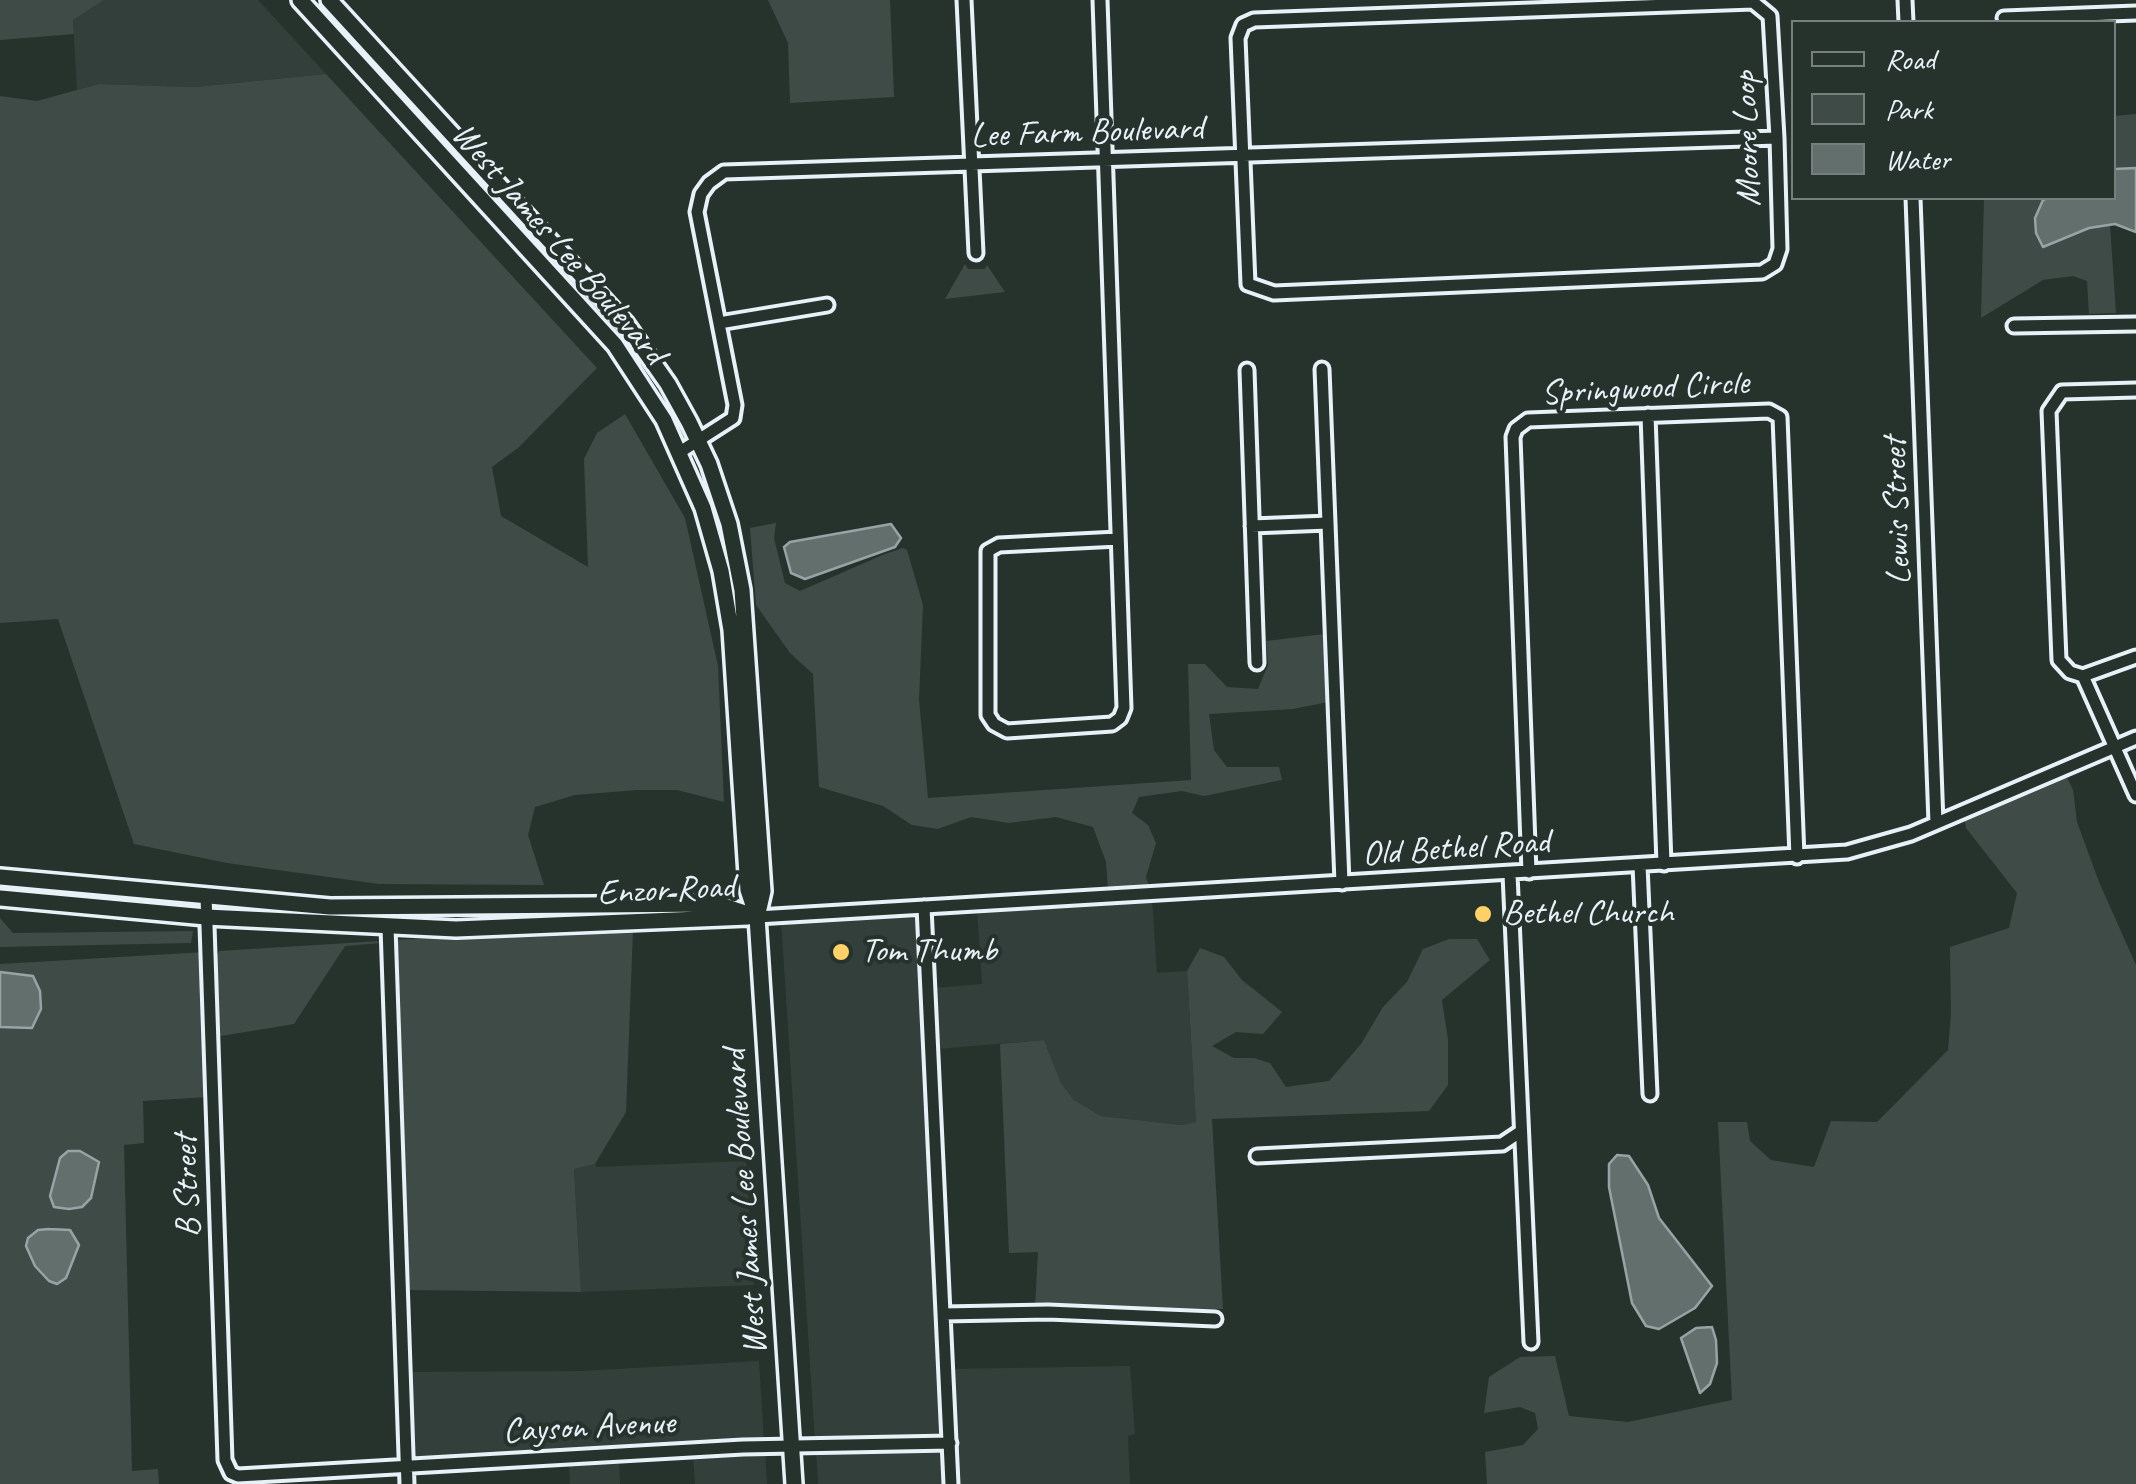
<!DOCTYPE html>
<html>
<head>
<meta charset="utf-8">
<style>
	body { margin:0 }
	#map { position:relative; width:2136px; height:1484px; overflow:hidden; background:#26332d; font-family:Caveat,sans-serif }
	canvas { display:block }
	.legend { position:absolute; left:1791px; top:20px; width:325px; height:180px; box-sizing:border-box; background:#26332d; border:2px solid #747f7e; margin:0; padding:12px 18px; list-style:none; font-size:30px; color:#e8f1f8 }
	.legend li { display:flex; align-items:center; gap:20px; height:50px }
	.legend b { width:50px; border:2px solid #747f7e }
</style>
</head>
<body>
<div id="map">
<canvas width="2136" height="1484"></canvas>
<ul class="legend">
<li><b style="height:12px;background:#26332d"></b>Road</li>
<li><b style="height:28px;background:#3e4b47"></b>Park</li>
<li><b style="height:28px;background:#636f6d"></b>Water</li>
</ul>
</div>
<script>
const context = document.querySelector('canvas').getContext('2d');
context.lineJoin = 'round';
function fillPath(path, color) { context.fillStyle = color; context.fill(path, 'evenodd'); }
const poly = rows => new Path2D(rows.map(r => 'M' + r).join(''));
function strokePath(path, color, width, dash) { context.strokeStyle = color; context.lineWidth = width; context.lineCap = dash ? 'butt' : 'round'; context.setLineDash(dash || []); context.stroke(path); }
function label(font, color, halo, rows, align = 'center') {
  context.font = font + ' Caveat,sans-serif'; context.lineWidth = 8; context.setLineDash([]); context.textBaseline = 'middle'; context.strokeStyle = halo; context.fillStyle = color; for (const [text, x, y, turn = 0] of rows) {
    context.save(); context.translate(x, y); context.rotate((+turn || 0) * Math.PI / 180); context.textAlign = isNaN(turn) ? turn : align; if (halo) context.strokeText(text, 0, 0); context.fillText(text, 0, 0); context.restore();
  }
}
fillPath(poly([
	[104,0,258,0,326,74,195,87,100,84,77,90,73,20],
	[1152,899,1157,973,1187,971,1196,1122,1182,1125,1101,1116,1074,1100,1061,1083,1044,1040,937,1049,934,988,982,984,977,909],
	[919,912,945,1436,815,1441,781,920],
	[746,1161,754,1285,581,1292,574,1169,595,1164,596,1167],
	[759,1361,764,1442,412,1461,408,1372,581,1371],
	[1130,1366,1135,1434,1128,1436,1130,1484,957,1484,951,1369],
	[945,1447,946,1484,818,1484,816,1450],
	[765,1451,767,1484,695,1484,693,1455],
	[619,1459,620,1484,570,1484,569,1462]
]), '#333f3a');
fillPath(poly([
	[0,0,104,0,73,20,74,34,0,40],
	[768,0,890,0,894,97,790,103,788,43],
	[326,74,597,368,518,448,492,467,501,516,588,567,584,459,597,433,625,414,685,518,718,666,724,802,677,790,637,790,575,795,535,807,528,835,544,885,379,884,227,863,134,844,58,619,0,623,0,96,37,101,99,84,195,87],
	[2136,114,2136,168,2114,169,2114,116],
	[1984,198,2048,198,2043,200,2043,246,2089,228,2110,225,2116,313,2089,314,2087,281,2073,276,2043,280,1981,318],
	[965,264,968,269,985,269,987,265,1005,292,945,299],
	[776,523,774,538,785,583,800,591,885,554,903,548,907,550,923,605,919,700,928,798,1191,780,1188,664,1205,664,1227,687,1258,689,1268,665,1266,641,1325,634,1328,702,1293,709,1209,714,1214,750,1227,767,1279,767,1282,780,1204,796,1182,791,1139,797,1132,813,1148,825,1156,843,1146,877,1150,890,1111,893,1108,890,1106,862,1093,827,1056,817,1009,823,971,817,938,829,912,825,883,806,819,787,813,674,790,653,756,605,750,528],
	[2065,773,2073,790,2077,822,2099,882,2136,965,2136,1484,1487,1484,1485,1452,1523,1445,1538,1429,1535,1413,1520,1407,1484,1413,1489,1377,1520,1357,1555,1356,1569,1416,1628,1422,1732,1400,1718,1122,1747,1122,1750,1141,1771,1160,1814,1167,1831,1121,1877,1122,1895,1104,1948,1050,1951,1014,1950,947,2009,928,2017,893,1966,828,1964,816],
	[0,918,13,933,193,931,191,943,0,947],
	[633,930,626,1112,595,1164,574,1169,581,1292,410,1290,391,940],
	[1449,939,1477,939,1490,960,1442,1000,1448,1040,1448,1085,1429,1111,1212,1119,1223,1309,1128,1312,1109,1308,1035,1307,1038,1252,1009,1253,1000,1044,1044,1040,1061,1083,1074,1100,1101,1116,1182,1125,1196,1122,1187,971,1200,948,1224,957,1242,980,1282,1012,1263,1034,1236,1032,1212,1046,1234,1058,1254,1058,1270,1063,1286,1087,1329,1081,1361,1044,1383,1007,1407,982,1423,949],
	[381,941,381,943,345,946,294,1024,215,1037,212,969,219,951],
	[205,952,202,991,208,1097,143,1101,144,1143,124,1145,132,1471,158,1469,159,1484,0,1484,0,1027,32,1028,41,1009,40,991,33,977,0,972,0,964]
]), '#3e4b47');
const water = poly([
	[2136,168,2136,232,2115,224,2089,228,2043,247,2036,233,2035,218,2043,200,2048,198,2114,198,2114,169,2136,168],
	[891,524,901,538,895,547,805,579,791,573,784,547,790,542,891,524],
	[0,972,33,976,40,991,41,1009,32,1028,0,1027,0,972],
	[68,1151,80,1151,99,1162,91,1198,82,1207,69,1209,54,1207,50,1196,60,1158,68,1151],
	[1617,1155,1629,1156,1648,1185,1659,1218,1712,1286,1695,1308,1659,1329,1646,1326,1632,1303,1609,1187,1609,1164,1617,1155],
	[49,1229,70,1230,79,1245,66,1278,57,1284,49,1281,35,1266,26,1246,28,1238,38,1230,49,1229],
	[1712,1327,1716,1340,1717,1363,1710,1384,1700,1393,1681,1338,1696,1328,1712,1327]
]);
fillPath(water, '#636f6d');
strokePath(water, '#98a3a5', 2.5);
const minor = poly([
	[964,0,976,253],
	[1100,0,1124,708,1120,718,1112,724,1007,731,994,724,988,715,988,551,999,545,1118,539],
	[1905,0,1906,22],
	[1753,2,1770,16,1777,138,1780,249,1775,264,1762,272,1274,293,1248,284,1238,38,1243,25,1254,20,1753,2],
	[2004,18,2136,13],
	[1913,198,1936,823],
	[719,323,827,305],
	[2014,326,2136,324],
	[1322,369,1342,883],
	[1247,370,1257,663],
	[2136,390,2062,392,2049,411,2059,660,2070,672,2083,676,2136,657],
	[1648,415,1664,864],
	[680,452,733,418,735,405,697,212,701,194,709,183,724,172,1777,138],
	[1252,526,1328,523],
	[2083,676,2136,795],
	[1640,865,1650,1094],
	[1529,872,1513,437,1516,429,1528,420,1769,411,1780,417,1797,857],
	[1510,874,1531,1342],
	[206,896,225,1460,231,1473,238,1476,743,1447,950,1443],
	[924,907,951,1484],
	[757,917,1847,852,1911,834,2136,738],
	[388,927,407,1484],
	[1257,1156,1502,1144,1520,1132],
	[943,1314,1048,1312,1215,1319]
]);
const major = poly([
	[300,0,615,345,664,420,703,508,721,571,731,630,748,890,757,917,794,1484],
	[329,0,626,324,668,384,689,422,709,464,729,524,742,590,763,891,758,913],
	[0,877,330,907,718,904,757,917],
	[0,898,206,917,456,929,748,917]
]);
strokePath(minor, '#e8f1f8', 19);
strokePath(major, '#e8f1f8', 22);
strokePath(minor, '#26332d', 11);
strokePath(major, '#26332d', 15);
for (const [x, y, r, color] of [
	[1483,914,10,"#ffd166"],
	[841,952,10,"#ffd166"]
]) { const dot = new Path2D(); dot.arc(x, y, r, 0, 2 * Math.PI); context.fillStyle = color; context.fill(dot); strokePath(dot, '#26332d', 4); }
label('35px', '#e8f1f8', '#26332d', [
	["Lee Farm Boulevard",1087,133,-2],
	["Moore Loop",1748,139,-92],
	["West James Lee Boulevard",558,244,49],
	["Springwood Circle",1645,389,-3],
	["Lewis Street",1898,511,-92],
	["Old Bethel Road",1456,849,-4],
	["Enzor Road",666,891,-3],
	["B Street",188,1186,-92],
	["West James Lee Boulevard",746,1202,-94],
	["Cayson Avenue",589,1428,-3]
]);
label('35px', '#e8f1f8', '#26332d', [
	["Bethel Church",1503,914],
	["Tom Thumb",861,952]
], 'left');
</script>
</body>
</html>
